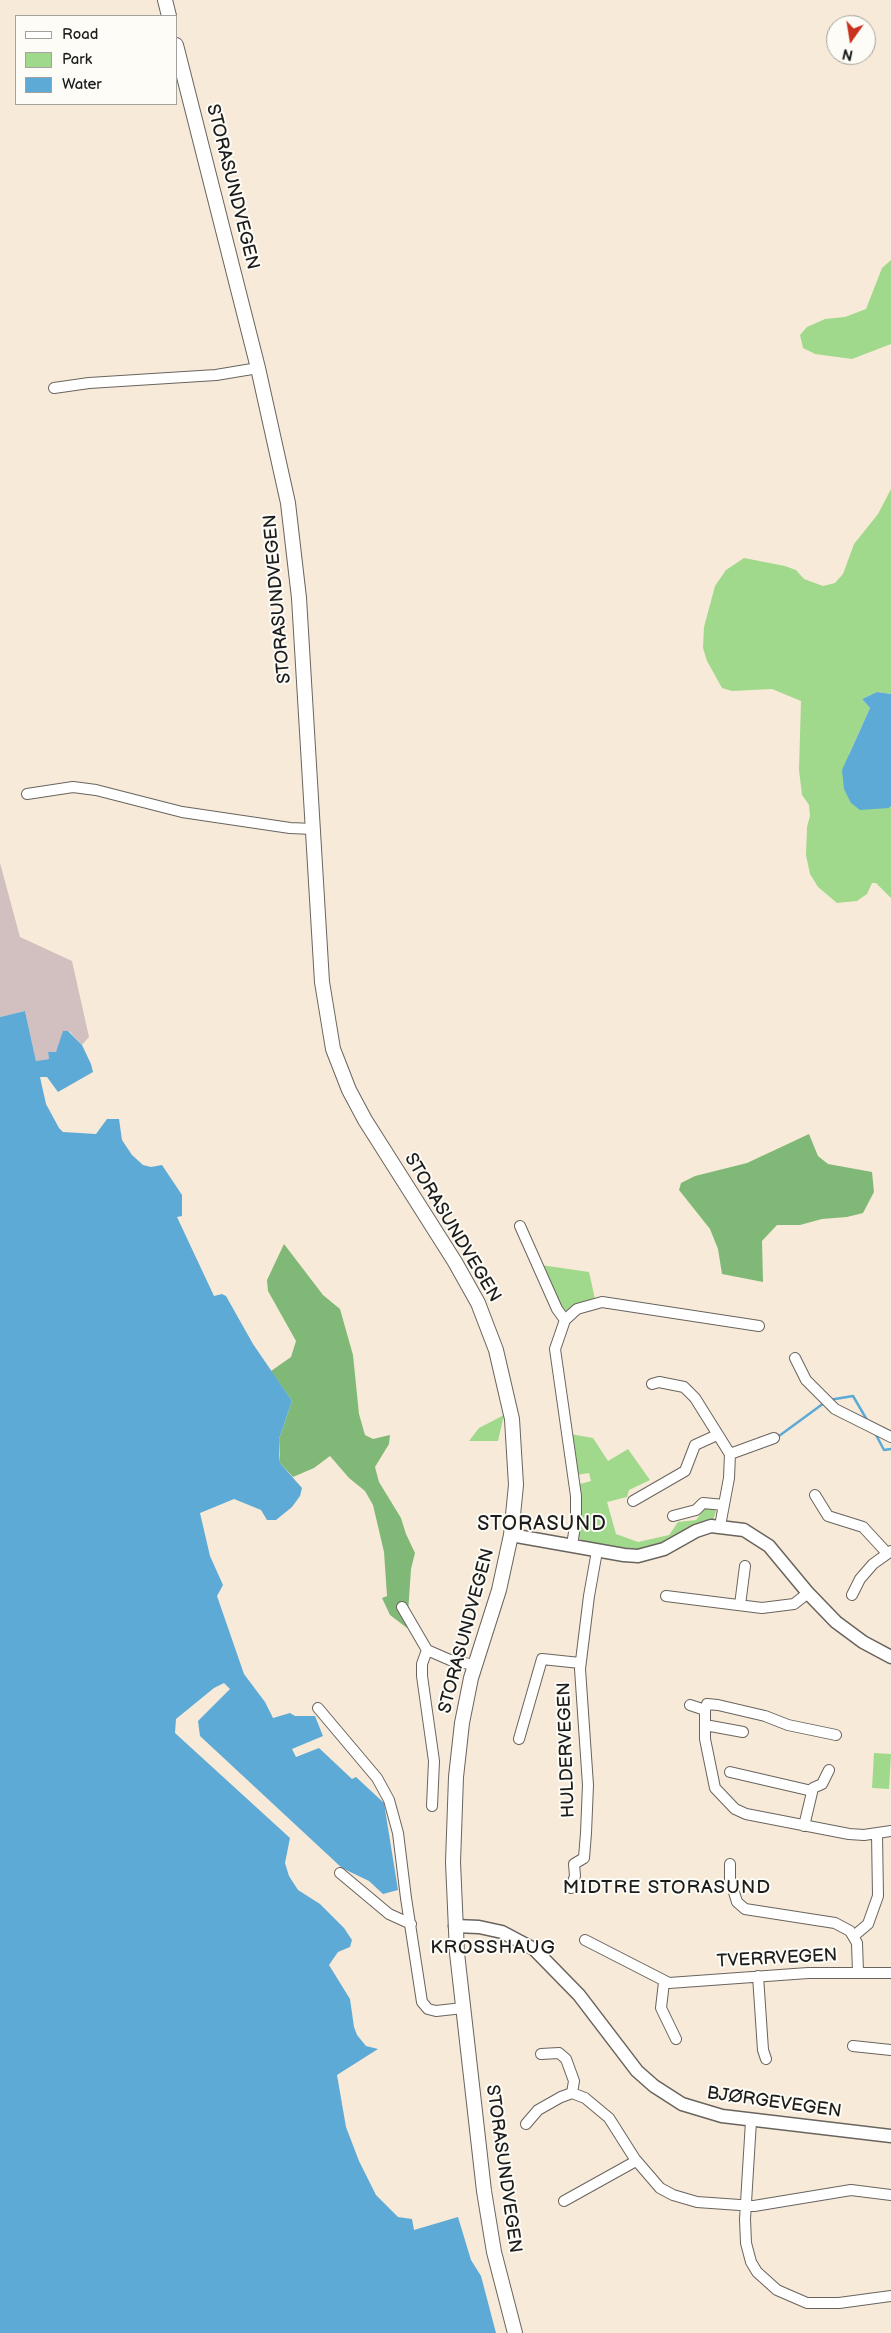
<!DOCTYPE html>
<html>
<head>
<meta charset="utf-8">
<style>
	body { margin:0 }
	#map { position:relative; width:891px; height:2333px; overflow:hidden; background:#f8ead8; font-family:"Balsamiq Sans",sans-serif }
	canvas { display:block }
	.legend { position:absolute; left:15px; top:15px; width:162px; height:90px; box-sizing:border-box; background:#fdfcf7; border:1px solid #a3a29f; margin:0; padding:6px 9px; list-style:none; font-size:15px; color:#1c1c1c }
	.legend li { display:flex; align-items:center; gap:10px; height:25px }
	.legend b { width:25px; border:1px solid #a3a29f }
	.north { position:absolute; left:826px; top:15px; width:50px; height:50px; box-sizing:border-box; background:#fdfcf7; border:1px solid #a3a29f; border-radius:50%; rotate:193deg; font-size:14px; font-weight:700; line-height:20px; text-align:center; color:#1c1c1c }
	.north::after { content:''; display:block; margin:auto; width:18px; height:22px; background:#c8321e; clip-path:polygon(50% 0,100% 100%,50% 72%,0 100%) }
</style>
</head>
<body>
<div id="map">
<canvas width="891" height="2333"></canvas>
<ul class="legend">
<li><b style="height:6px;background:#fff"></b>Road</li>
<li><b style="height:14px;background:#a0d98b"></b>Park</li>
<li><b style="height:14px;background:#5daad6"></b>Water</li>
</ul>
<div class="north">N</div>
</div>
<script>
const context = document.querySelector('canvas').getContext('2d');
context.lineJoin = 'round';
function fillPath(path, color) { context.fillStyle = color; context.fill(path, 'evenodd'); }
const poly = rows => new Path2D(rows.map(r => 'M' + r).join(''));
function strokePath(path, color, width, dash) { context.strokeStyle = color; context.lineWidth = width; context.lineCap = dash ? 'butt' : 'round'; context.setLineDash(dash || []); context.stroke(path); }
function label(font, color, halo, rows, align = 'center') {
  context.font = font + ' "Balsamiq Sans",sans-serif'; context.lineWidth = 4; context.setLineDash([]); context.textBaseline = 'middle'; context.strokeStyle = halo; context.fillStyle = color; for (const [text, x, y, turn = 0] of rows) {
    context.save(); context.translate(x, y); context.rotate((+turn || 0) * Math.PI / 180); context.textAlign = isNaN(turn) ? turn : align; if (halo) context.strokeText(text, 0, 0); context.fillText(text, 0, 0); context.restore();
  }
}
fillPath(poly([
	[0,863,20,937,72,961,89,1037,82,1045,69,1031,63,1034,56,1052,48,1052,49,1059,36,1061,25,1011,0,1017]
]), '#d2bfc0');
fillPath(poly([
	[891,260,891,344,852,359,815,354,803,348,800,335,807,327,825,319,845,317,866,309,882,268],
	[891,489,891,694,877,692,862,699,870,708,849,754,889,808,891,806,891,898,876,883,872,883,867,894,857,901,837,903,818,887,810,874,806,855,807,827,810,816,809,805,802,795,799,770,801,701,772,689,732,691,722,688,707,661,703,648,704,627,715,586,726,570,744,558,785,566,796,570,804,579,823,586,835,583,843,574,854,544,878,514],
	[541,1265,589,1272,595,1299,586,1301,568,1311,563,1310],
	[504,1415,498,1441,469,1441,479,1428],
	[570,1434,593,1438,608,1461,628,1449,650,1480,629,1490,627,1497,607,1502,616,1534,638,1542,669,1535,678,1522,696,1520,707,1506,716,1511,713,1520,641,1551,587,1543,577,1537,580,1484,591,1481,589,1473,577,1475],
	[874,1753,891,1754,889,1789,872,1788]
]), '#a0d98b');
fillPath(poly([
	[809,1134,818,1156,828,1164,872,1172,874,1192,863,1213,847,1217,822,1219,800,1225,777,1225,762,1241,763,1282,722,1274,718,1249,710,1229,679,1190,681,1183,695,1176,747,1163],
	[284,1244,323,1295,340,1309,353,1355,359,1414,365,1435,373,1439,390,1435,389,1444,375,1467,379,1482,401,1518,406,1534,415,1553,411,1569,407,1628,390,1615,382,1598,387,1596,384,1552,373,1505,365,1491,349,1478,330,1456,314,1468,293,1477,280,1463,279,1439,292,1401,271,1371,291,1357,296,1341,268,1291,267,1280]
]), '#80b977');
fillPath(poly([
	[877,692,891,694,891,806,889,808,860,810,851,803,844,789,842,770,870,708,862,699],
	[25,1011,36,1061,49,1059,48,1052,56,1052,63,1031,68,1031,82,1045,91,1064,93,1072,58,1092,47,1077,40,1077,46,1104,59,1128,63,1132,96,1134,107,1119,119,1119,122,1140,132,1155,143,1165,151,1167,162,1165,182,1195,182,1216,177,1217,214,1296,222,1294,226,1296,253,1344,292,1401,279,1439,279,1454,280,1463,302,1488,300,1496,292,1507,276,1520,267,1520,261,1510,234,1499,200,1513,210,1556,223,1585,217,1596,244,1674,265,1702,273,1718,290,1713,295,1716,315,1716,323,1736,292,1749,296,1757,319,1748,352,1779,356,1777,384,1803,398,1890,383,1894,369,1881,342,1868,200,1736,198,1721,230,1689,224,1683,214,1688,176,1719,175,1733,290,1838,285,1863,289,1876,298,1890,320,1904,344,1928,352,1940,350,1947,338,1952,329,1965,350,1999,354,2027,357,2035,366,2046,378,2049,337,2075,346,2127,359,2161,376,2195,398,2217,412,2219,414,2230,458,2217,471,2260,481,2276,496,2333,0,2333,0,1017]
]), '#5daad6');
strokePath(poly([
	[829,1400,853,1396,867,1420],
	[875,1433,884,1450,891,1449],
	[779,1436,824,1403]
]), '#5daad6', 2.5);
const minor = poly([
	[54,388,89,383,216,375,258,368],
	[27,794,73,787,96,790,182,812,290,828,313,829],
	[520,1226,557,1309,565,1320],
	[795,1358,806,1380,835,1409,891,1437],
	[652,1384,659,1382,684,1387,695,1398,730,1454,729,1478,720,1526],
	[730,1454,774,1438],
	[815,1495,828,1516,863,1527,887,1553],
	[633,1501,685,1471,695,1445,717,1435],
	[673,1516,696,1510,703,1503,724,1505],
	[572,1545,576,1520,576,1496,555,1349,565,1320,577,1309,602,1302,759,1326],
	[852,1595,860,1579,873,1564,891,1551],
	[666,1596,762,1608,794,1604,808,1593],
	[740,1605,745,1566],
	[402,1607,427,1650,450,1660,474,1665],
	[427,1650,422,1664,422,1676,434,1761,432,1806],
	[690,1705,705,1710],
	[318,1708,377,1778,389,1800,398,1833,406,1898,422,2002,428,2009,436,2011,463,2008],
	[705,1725,743,1732],
	[836,1735,788,1725,765,1716,718,1705,707,1704,705,1710,705,1739,715,1788,735,1809,746,1814,849,1834,864,1835,891,1831],
	[519,1739,542,1659,580,1663],
	[730,1772,812,1791],
	[804,1826,813,1788,822,1784,829,1770],
	[730,1864,730,1879,737,1902,745,1909,835,1923,850,1931,857,1943,858,1972],
	[340,1873,389,1914,411,1924],
	[571,1888,575,1876,574,1864,584,1858,586,1833,588,1785,580,1669,589,1596,597,1551],
	[855,1935,868,1924,878,1896,877,1834],
	[585,1940,669,1983,808,1973,891,1973],
	[758,1976,763,2050,766,2059],
	[664,1982,661,2008,676,2039],
	[853,2046,891,2050],
	[541,2054,559,2053,566,2059,574,2081,572,2093],
	[751,2121,745,2219,746,2243,751,2262,757,2272,777,2290,807,2303,839,2303,891,2296],
	[526,2124,538,2110,561,2097,572,2093,585,2098,609,2118,635,2159,660,2188,673,2195,697,2202,754,2206,851,2190,891,2195],
	[564,2201,636,2161]
]);
const tertiary = poly([
	[511,1535,624,1555,638,1556,664,1549,696,1531,711,1526,744,1530,769,1546,808,1593,836,1622,863,1642,891,1657],
	[455,1926,479,1927,502,1932,534,1949,579,1995,637,2071,654,2086,682,2104,722,2116,891,2136]
]);
const secondary = poly([
	[165,0,169,16],
	[176,45,258,368,288,503,299,598,322,982,333,1049,349,1090,365,1120,455,1262,478,1303,496,1350,512,1419,516,1485,511,1535,499,1590,471,1678,462,1723,456,1777,453,1862,457,1953,484,2191,494,2252,515,2333]
]);
strokePath(minor, '#69645e', 12);
strokePath(tertiary, '#69645e', 15);
strokePath(secondary, '#69645e', 16);
strokePath(minor, '#fff', 10);
strokePath(tertiary, '#fff', 12);
strokePath(secondary, '#fff', 14);
label('18px', '#1c1c1c', '#fdfcf7', [
	["STORASUNDVEGEN",232,187,76],
	["STORASUNDVEGEN",278,599,-95],
	["STORASUNDVEGEN",452,1228,59],
	["STORASUNDVEGEN",467,1631,-75],
	["HULDERVEGEN",567,1750,-92],
	["TVERRVEGEN",777,1959,-3],
	["BJØRGEVEGEN",774,2103,8],
	["STORASUNDVEGEN",503,2169,82]
]);
context.letterSpacing = '1px';
label('19px', '#1c1c1c', '#fdfcf7', [
	["MIDTRE STORASUND",667,1888],
	["KROSSHAUG",493,1948]
]);
context.letterSpacing = '0px';
context.letterSpacing = '1px';
label('20px', '#1c1c1c', '#fdfcf7', [
	["STORASUND",542,1525]
]);
context.letterSpacing = '0px';
</script>
</body>
</html>
